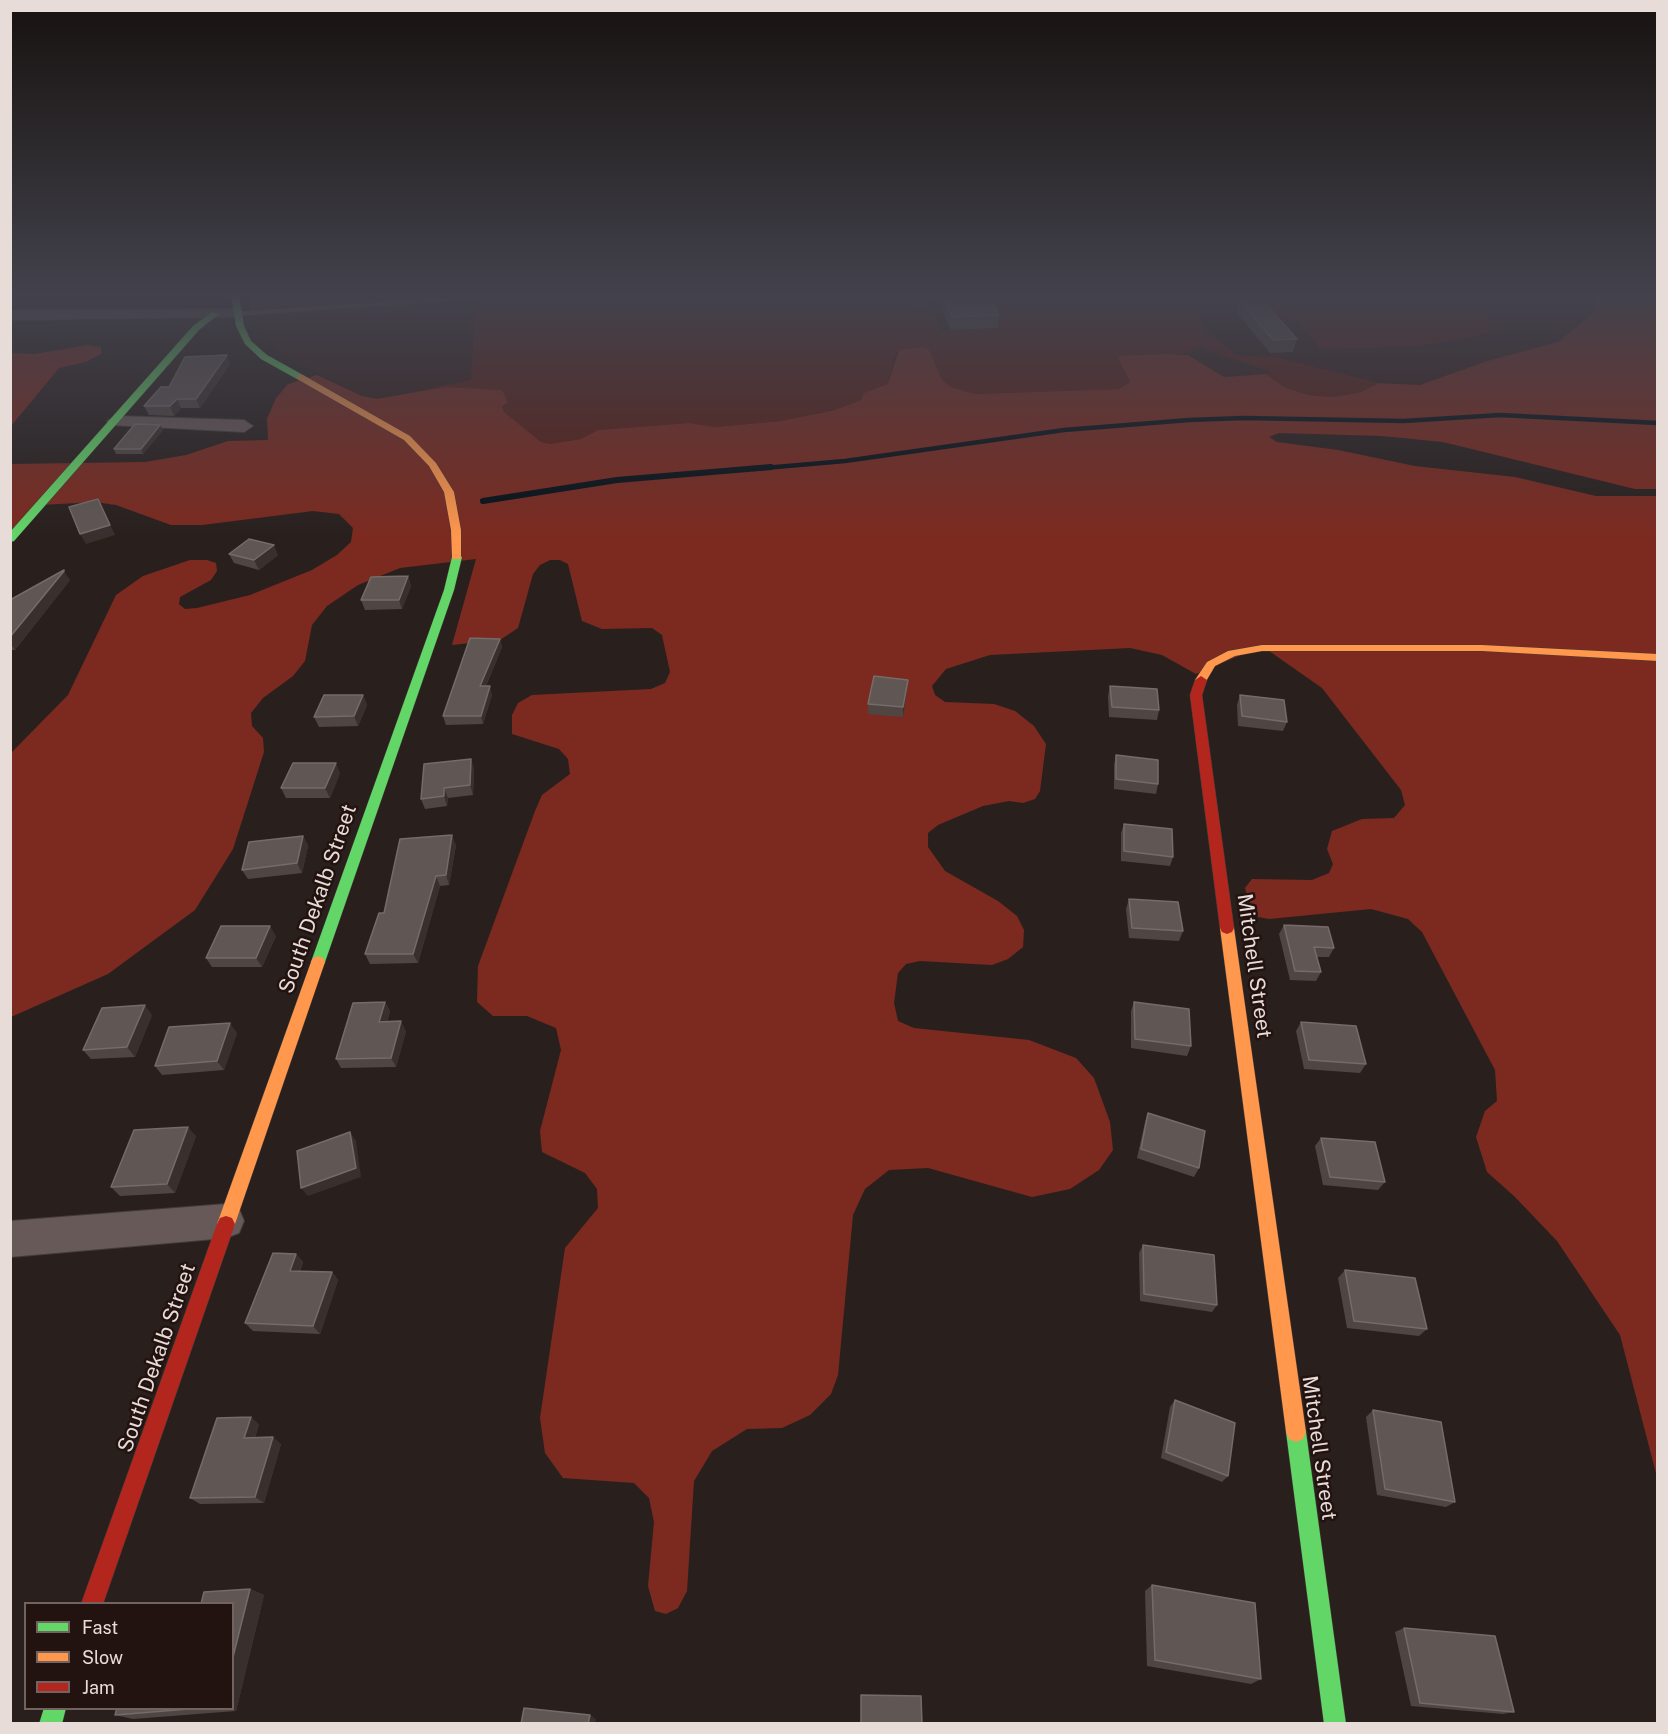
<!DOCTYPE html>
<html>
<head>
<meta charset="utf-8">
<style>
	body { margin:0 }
	#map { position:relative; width:1668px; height:1734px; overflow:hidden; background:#29201e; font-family:"Public Sans",sans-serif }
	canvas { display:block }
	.frame { position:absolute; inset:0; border:12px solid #e8dcd9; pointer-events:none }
	.legend { position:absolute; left:24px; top:1602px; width:210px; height:108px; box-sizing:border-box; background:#231310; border:2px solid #726360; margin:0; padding:8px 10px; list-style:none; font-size:18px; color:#e8dcd9 }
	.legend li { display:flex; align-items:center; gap:12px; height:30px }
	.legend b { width:30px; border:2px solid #726360 }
</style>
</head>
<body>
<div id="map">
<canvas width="1668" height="1734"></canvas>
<div class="frame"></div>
<ul class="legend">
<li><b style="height:8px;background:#63d668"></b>Fast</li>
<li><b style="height:8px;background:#ff974d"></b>Slow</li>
<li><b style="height:8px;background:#b3261e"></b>Jam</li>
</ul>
</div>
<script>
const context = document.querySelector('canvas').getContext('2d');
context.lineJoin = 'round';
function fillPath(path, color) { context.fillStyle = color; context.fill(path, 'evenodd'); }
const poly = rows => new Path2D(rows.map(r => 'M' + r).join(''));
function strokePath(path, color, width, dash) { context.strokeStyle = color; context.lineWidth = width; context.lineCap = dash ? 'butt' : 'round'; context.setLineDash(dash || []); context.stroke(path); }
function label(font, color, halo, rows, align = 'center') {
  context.font = font + ' "Public Sans",sans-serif'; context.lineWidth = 5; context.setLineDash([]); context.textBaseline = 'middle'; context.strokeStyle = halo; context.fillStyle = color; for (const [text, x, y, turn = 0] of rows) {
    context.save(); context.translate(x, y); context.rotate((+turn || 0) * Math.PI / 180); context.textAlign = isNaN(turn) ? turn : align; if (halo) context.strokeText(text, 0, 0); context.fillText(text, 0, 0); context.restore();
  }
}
fillPath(poly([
	[250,295,1586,295,1600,308,1558,342,1487,361,1420,385,1266,374,1224,377,1188,355,1165,354,501,466,285,357,269,344,256,328,249,306]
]), '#351f1b');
fillPath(poly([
	[250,295,262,295,261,298,352,295,348,301,338,305,265,309,249,306],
	[545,295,898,295,926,302,927,307,912,307,915,314,933,313,940,331,997,328,990,305,1021,295,1193,295,1204,331,1218,339,1235,355,1275,357,1379,383,1360,392,1334,397,1309,395,1286,388,1266,374,1271,372,1201,348,1177,355,1121,356,1118,359,1130,382,1119,389,975,394,951,387,942,380,929,350,896,352,888,384,865,393,861,400,835,410,781,421,716,427,689,423,598,430,581,439,550,444,541,442,504,412,502,408,508,402,497,389,466,390,444,387,424,389,471,380,475,307,482,303],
	[1256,295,1480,295,1490,331,1478,336,1411,347,1321,349,1299,323,1258,308]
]), '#5b1e15');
fillPath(poly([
	[1586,295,1657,295,1657,489,1635,489,1443,442,1382,436,1279,433,1269,437,1277,442,1338,450,1415,466,1515,477,1596,496,1657,496,1657,1477,1620,1335,1557,1241,1514,1196,1487,1172,1476,1137,1485,1111,1497,1101,1495,1070,1422,932,1408,919,1371,909,1269,919,1258,917,1251,907,1245,888,1252,879,1312,880,1329,873,1333,864,1327,849,1332,831,1362,819,1394,818,1405,805,1401,790,1322,688,1262,646,1196,674,1162,655,1130,648,990,655,946,669,932,686,935,695,945,702,994,704,1015,711,1034,726,1046,744,1040,791,1035,799,1023,803,1009,801,983,806,938,825,928,833,928,847,945,871,998,901,1017,916,1024,930,1023,947,1008,959,992,965,920,961,906,964,898,973,894,1003,898,1021,914,1028,1029,1040,1076,1058,1094,1078,1110,1122,1113,1150,1099,1170,1070,1189,1032,1197,928,1168,889,1170,865,1189,853,1215,838,1375,831,1394,810,1415,782,1428,747,1429,712,1451,694,1481,687,1591,678,1608,666,1614,655,1611,648,1586,654,1522,649,1498,634,1483,563,1478,545,1453,540,1418,565,1248,598,1208,597,1189,585,1173,542,1152,540,1131,561,1050,556,1028,527,1016,493,1016,477,1002,478,966,535,811,542,795,570,774,568,759,559,749,512,734,512,715,518,703,532,695,651,689,665,683,670,672,662,635,652,628,602,629,582,621,568,564,560,560,550,560,540,565,533,574,518,628,500,640,452,645,476,559,400,568,358,585,327,606,312,625,305,661,293,676,263,698,251,713,252,726,263,738,264,752,233,849,195,910,108,974,11,1017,11,753,68,695,116,595,143,576,190,560,207,560,216,563,217,571,211,580,180,597,179,604,185,609,197,608,250,595,312,570,337,555,351,542,353,528,339,514,313,511,202,525,171,525,116,505,95,502,41,505,11,539,11,464,145,462,186,455,228,441,268,440,267,419,276,398,288,384,317,375,362,396,377,399,444,387,502,390,508,402,502,407,504,412,541,442,550,444,581,439,598,430,689,423,716,427,781,421,835,410,861,400,864,393,888,384,899,350,924,347,929,350,942,380,951,387,975,394,1119,389,1130,382,1118,358,1121,356,1165,354,1188,355,1224,377,1266,374,1286,388,1309,395,1334,397,1360,392,1379,383,1420,385,1487,361,1558,342,1599,308,1593,299],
	[87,345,101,347,101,354,86,362,59,368,11,426,11,353,35,354]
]), '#7c2a1f');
strokePath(poly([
	[753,469,845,461,1064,430,1189,420,1244,418,1404,421,1500,415,1658,423]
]), '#061017', 4.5);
strokePath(poly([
	[483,501,617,480,771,467]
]), '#061017', 6);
const lane = poly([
	[474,295,506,295,502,297,236,316,232,314,236,312,474,295],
	[906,295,955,298,1011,295,1007,297,955,302,906,295]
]);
const street = poly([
	[236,309,244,314,242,317,10,320,10,310,236,309],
	[116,416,244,420,253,426,244,432,110,425,107,421,116,416],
	[226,1204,239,1209,244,1221,239,1233,226,1238,10,1257,10,1221,226,1204]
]);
const fast = poly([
	[231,295,239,295,244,326,251,341,267,355,303,375,303,379,297,379,261,359,245,344,236,326,231,295],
	[212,312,219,314,199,330,14,541,10,542,10,532,193,326,212,312],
	[457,554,462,557,454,590,325,962,323,966,318,968,313,966,311,962,444,590,452,557,457,554],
	[1296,1422,1303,1425,1306,1432,1346,1724,1324,1724,1286,1432,1289,1425,1296,1422],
	[44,1708,66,1708,62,1724,39,1724,44,1708]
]);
const slow = poly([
	[297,375,303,375,410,436,436,463,454,492,461,530,461,559,453,559,452,557,451,530,444,492,429,466,404,440,297,379,297,375],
	[1262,645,1482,645,1658,654,1658,661,1482,651,1262,651,1235,656,1215,666,1205,683,1201,684,1195,680,1207,662,1228,651,1262,645],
	[1227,922,1232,924,1234,928,1306,1432,1303,1439,1296,1442,1289,1439,1286,1432,1220,928,1222,924,1227,922],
	[318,956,323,958,325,962,235,1224,232,1230,226,1232,220,1230,217,1224,311,962,313,958,318,956]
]);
const jam = poly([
	[1201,676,1207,680,1202,695,1234,928,1232,932,1227,934,1222,932,1220,928,1190,695,1195,680,1201,676],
	[226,1216,232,1218,235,1224,103,1604,81,1604,217,1224,220,1218,226,1216]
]);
strokePath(lane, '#433b39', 1);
strokePath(street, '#433b39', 2);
strokePath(fast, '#433b39', 1);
strokePath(slow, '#433b39', 1);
strokePath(jam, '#433b39', 1);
fillPath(lane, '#675957');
fillPath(street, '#675957');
fillPath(fast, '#63d668');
fillPath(slow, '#ff974d');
fillPath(jam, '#b3261e');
fillPath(poly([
	[943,296,999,315,998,328,951,330,942,308],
	[1240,300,1297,339,1293,352,1270,353,1237,313],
	[230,364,200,408,181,408,174,416,149,415,144,406,169,387],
	[163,430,143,454,116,454,114,449],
	[229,554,278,555,259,570,234,563],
	[408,576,411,586,402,609,365,610,361,600],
	[70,580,15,650,10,650,10,600],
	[500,639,502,647,486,686,492,695,483,724,446,725,443,716],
	[1110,686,1159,710,1157,720,1109,717,1108,696],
	[907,690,903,717,868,714,868,704],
	[363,695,367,705,358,726,319,727,314,717],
	[1240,695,1287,722,1283,731,1238,726,1237,705],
	[1116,755,1158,784,1156,794,1114,789,1114,765],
	[474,768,473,795,448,798,447,806,425,809,421,799],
	[340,773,330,798,286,798,281,788],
	[1124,824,1173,857,1170,866,1121,861,1121,833],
	[303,836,308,846,302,873,248,879,242,870],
	[456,845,449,885,440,886,418,963,370,964,365,954,384,913],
	[1129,899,1183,931,1179,941,1129,938,1126,909],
	[1284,925,1334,948,1329,957,1317,957,1321,972,1316,981,1290,980,1279,934],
	[276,936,262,967,212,967,206,958],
	[385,1002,390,1011,387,1022,406,1031,396,1067,341,1068,336,1059],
	[1134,1002,1191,1046,1187,1056,1131,1048,1131,1011],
	[152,1015,135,1057,91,1059,83,1050],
	[1301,1022,1366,1064,1360,1073,1304,1069,1296,1031],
	[237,1033,224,1070,162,1075,155,1066],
	[1148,1113,1199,1168,1194,1177,1137,1158,1145,1122],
	[196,1136,175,1193,120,1196,111,1187],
	[1321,1138,1385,1182,1378,1190,1323,1185,1315,1146],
	[1143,1245,1217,1305,1212,1312,1140,1301,1139,1253],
	[296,1254,303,1262,300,1271,332,1272,338,1280,320,1334,253,1331,245,1323],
	[1345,1270,1427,1329,1419,1336,1347,1328,1338,1278],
	[1175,1400,1228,1476,1222,1482,1161,1458,1170,1407],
	[1373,1410,1455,1502,1446,1507,1377,1495,1366,1417],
	[259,1424,255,1438,281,1444,264,1503,200,1504,190,1498],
	[1152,1585,1261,1679,1251,1684,1147,1666,1145,1591],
	[250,1589,264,1595,236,1711,133,1719,115,1715,117,1708,232,1708],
	[1404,1628,1514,1712,1503,1714,1411,1706,1395,1632]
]), '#4f4644');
fillPath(poly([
	[227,355,230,364,200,408,196,399],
	[177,399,181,408,174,416,170,406],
	[160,425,163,430,143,454,141,449],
	[98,499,115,535,86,544,80,534],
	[274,545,278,555,259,570,254,560],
	[64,571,70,580,15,650,10,643,10,637],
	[408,576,411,586,402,609,399,600],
	[500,639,502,647,482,695,480,686],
	[908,680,907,690,903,717,903,707],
	[490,686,492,695,483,724,481,716],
	[363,695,367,705,358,726,354,716],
	[471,759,474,768,473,795,470,785],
	[336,763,340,773,330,798,325,788],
	[444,788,448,798,447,806,444,796],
	[452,835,456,845,449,885,446,875],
	[303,836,308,846,302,873,297,863],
	[436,876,440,886,418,963,413,954],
	[270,926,276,936,262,967,256,958],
	[385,1002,390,1011,384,1031,379,1022],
	[145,1005,152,1015,135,1057,127,1047],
	[401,1021,406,1031,396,1067,391,1058],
	[230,1023,237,1033,224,1070,217,1061],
	[188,1127,196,1136,175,1193,167,1184],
	[350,1132,356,1141,361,1177,308,1196,301,1188],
	[296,1254,303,1262,297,1278,290,1271],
	[332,1272,338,1280,320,1334,313,1326],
	[251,1417,259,1424,253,1444,244,1438],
	[273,1437,281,1444,264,1503,255,1497],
	[250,1589,264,1595,236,1711,226,1708,232,1708,232,1661],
	[590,1715,596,1719,595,1724,588,1724]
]), '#39302e');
const building = poly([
	[965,295,989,295,999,315,952,317,943,296,965,295],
	[1247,295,1258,295,1297,339,1273,340,1240,300,1247,295],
	[227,355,196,399,177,399,170,406,144,406,161,387,169,387,185,357,227,355],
	[135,424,160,425,141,449,114,449,135,424],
	[98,499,110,525,80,534,69,507,98,499],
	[249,539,274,545,254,560,229,554,249,539],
	[64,570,64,571,10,637,10,600,64,570],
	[408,576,399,600,361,600,371,577,408,576],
	[470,638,500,639,480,686,490,686,481,716,443,716,470,638],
	[874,676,908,680,903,707,868,704,874,676],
	[1110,686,1157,689,1159,710,1112,707,1110,686],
	[324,695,363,695,354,716,314,717,324,695],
	[1240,695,1284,700,1287,722,1242,716,1240,695],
	[1116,755,1158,760,1158,784,1116,779,1116,755],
	[471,759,470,785,444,788,444,796,421,799,424,764,471,759],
	[293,763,336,763,325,788,281,788,293,763],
	[1124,824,1172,829,1173,857,1124,851,1124,824],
	[452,835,446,875,436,876,413,954,365,954,379,913,384,913,400,839,452,835],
	[303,836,297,863,242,870,249,842,303,836],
	[1129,899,1178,902,1183,931,1132,928,1129,899],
	[1284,925,1328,927,1334,948,1314,947,1321,972,1295,971,1284,925],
	[221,926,270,926,256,958,206,958,221,926],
	[385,1002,379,1022,401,1021,391,1058,336,1059,353,1003,385,1002],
	[1134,1002,1189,1009,1191,1046,1135,1039,1134,1002],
	[145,1005,127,1047,83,1050,102,1008,145,1005],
	[1301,1022,1356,1026,1366,1064,1309,1060,1301,1022],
	[230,1023,217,1061,155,1066,169,1027,230,1023],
	[1148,1113,1205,1131,1199,1168,1141,1149,1148,1113],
	[188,1127,167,1184,111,1187,134,1130,188,1127],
	[350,1132,356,1168,301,1188,297,1151,350,1132],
	[1321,1138,1375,1142,1385,1182,1330,1177,1321,1138],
	[1143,1245,1214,1255,1217,1305,1144,1294,1143,1245],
	[273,1253,296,1254,290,1271,332,1272,313,1326,245,1323,273,1253],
	[1345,1270,1415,1278,1427,1329,1354,1321,1345,1270],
	[1175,1400,1235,1423,1228,1476,1166,1452,1175,1400],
	[1373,1410,1441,1422,1455,1502,1385,1489,1373,1410],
	[251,1417,244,1438,273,1437,255,1497,190,1498,217,1418,251,1417],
	[1152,1585,1255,1603,1261,1679,1155,1660,1152,1585],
	[250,1589,232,1661,232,1604,201,1604,204,1592,250,1589],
	[1404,1628,1495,1636,1514,1712,1420,1703,1404,1628],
	[861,1695,921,1696,922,1724,861,1724,861,1695],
	[117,1708,201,1708,115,1715,117,1708],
	[524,1708,590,1715,588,1724,521,1724,524,1708]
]);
fillPath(building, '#605654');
strokePath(building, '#756b69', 1.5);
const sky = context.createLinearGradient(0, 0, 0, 538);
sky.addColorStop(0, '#171210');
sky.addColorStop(0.55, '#43424c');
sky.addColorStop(1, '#43424c00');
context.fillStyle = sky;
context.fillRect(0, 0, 1668, 538);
label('21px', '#e8dcd9', '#231310', [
	["South Dekalb Street",318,899,-71],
	["Mitchell Street",1254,966,82],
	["South Dekalb Street",157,1358,-71],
	["Mitchell Street",1319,1448,82]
]);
</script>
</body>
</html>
